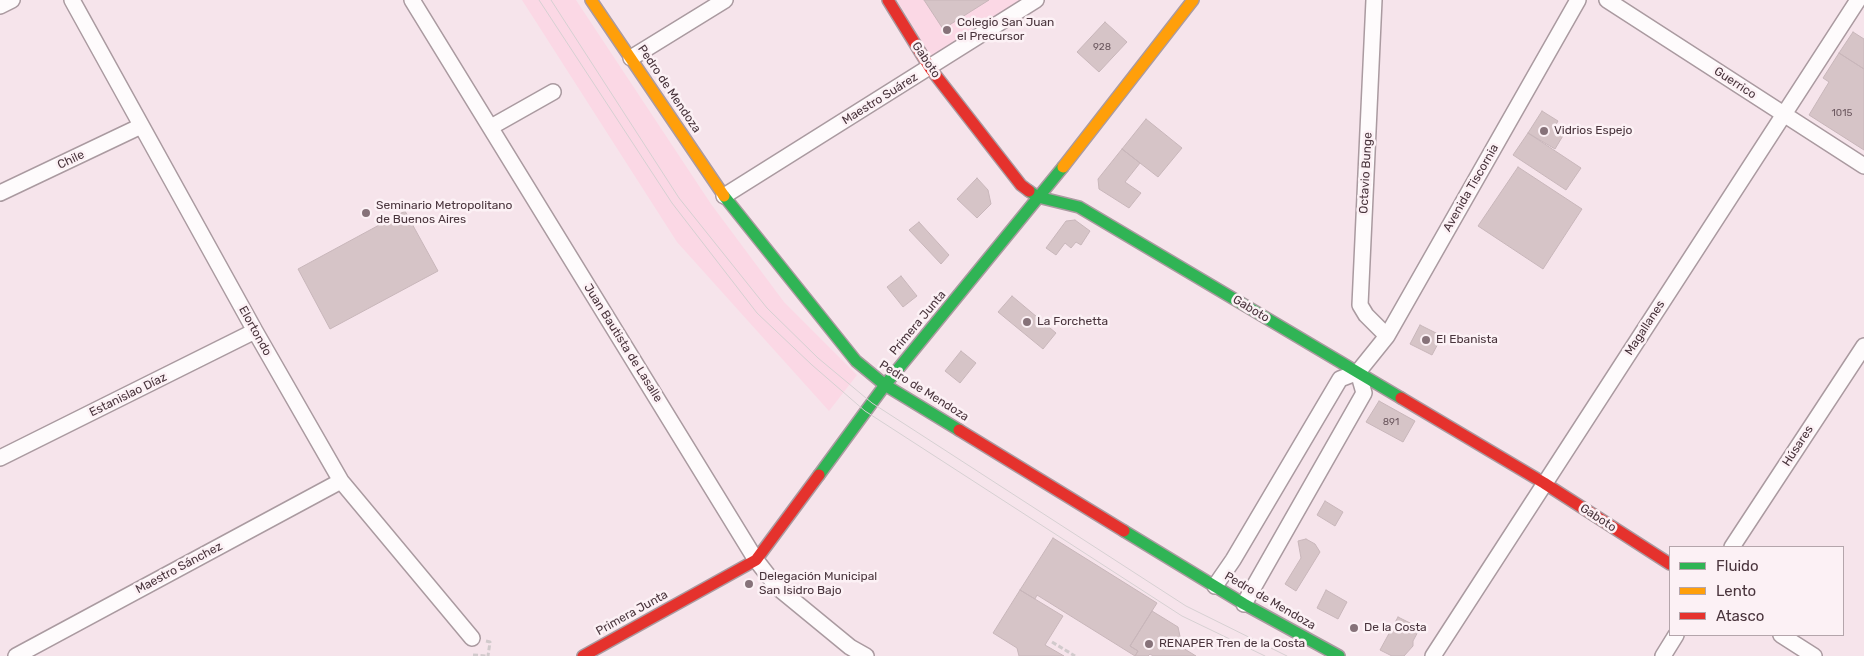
<!DOCTYPE html>
<html>
<head>
<meta charset="utf-8">
<style>
	body { margin:0 }
	#map { position:relative; width:1864px; height:656px; overflow:hidden; background:#f6e4eb; font-family:Rubik,sans-serif }
	canvas { display:block }
	.legend { position:absolute; left:1669px; top:546px; width:175px; height:90px; box-sizing:border-box; background:#fcf1f5; border:1px solid #b4a5ab; margin:0; padding:6px 9px; list-style:none; font-size:15px; color:#49343c }
	.legend li { display:flex; align-items:center; gap:10px; height:25px }
	.legend b { width:25px; border:1px solid #b4a5ab }
</style>
</head>
<body>
<div id="map">
<canvas width="1864" height="656"></canvas>
<ul class="legend">
<li><b style="height:6px;background:#30b455"></b>Fluido</li>
<li><b style="height:6px;background:#ff9f0a"></b>Lento</li>
<li><b style="height:6px;background:#e5322d"></b>Atasco</li>
</ul>
</div>
<script>
const context = document.querySelector('canvas').getContext('2d');
context.lineJoin = 'round';
function fillPath(path, color) { context.fillStyle = color; context.fill(path, 'evenodd'); }
const poly = rows => new Path2D(rows.map(r => 'M' + r).join(''));
function strokePath(path, color, width, dash) { context.strokeStyle = color; context.lineWidth = width; context.lineCap = dash ? 'butt' : 'round'; context.setLineDash(dash || []); context.stroke(path); }
function label(font, color, halo, rows, align = 'center') {
  context.font = font + ' Rubik,sans-serif'; context.lineWidth = 5; context.setLineDash([]); context.textBaseline = 'middle'; context.strokeStyle = halo; context.fillStyle = color; for (const [text, x, y, turn = 0] of rows) {
    context.save(); context.translate(x, y); context.rotate((+turn || 0) * Math.PI / 180); context.textAlign = isNaN(turn) ? turn : align; if (halo) context.strokeText(text, 0, 0); context.fillText(text, 0, 0); context.restore();
  }
}
fillPath(poly([
	[522,0,576,0,711,204,784,302,857,375,829,411,677,242],
	[897,0,1026,0,933,60]
]), '#fbd8e5');
const building = poly([
	[924,0,989,0,943,29,924,0],
	[1105,22,1127,42,1099,72,1077,52,1105,22],
	[1853,32,1864,39,1864,69,1839,53,1853,32],
	[1839,53,1864,69,1864,150,1809,115,1829,82,1823,78,1839,53],
	[1542,111,1558,121,1554,128,1564,134,1555,149,1528,133,1542,111],
	[1146,119,1182,148,1158,177,1122,149,1146,119],
	[1528,133,1581,168,1566,190,1513,155,1528,133],
	[1122,149,1140,163,1125,182,1141,193,1129,208,1099,189,1098,179,1122,149],
	[1518,167,1582,209,1543,269,1478,226,1518,167],
	[977,178,988,190,991,204,977,218,957,199,977,178],
	[405,211,438,271,330,329,298,269,405,211],
	[1075,220,1090,231,1081,245,1076,242,1071,248,1065,243,1056,255,1046,248,1066,221,1075,220],
	[919,222,949,255,941,264,909,230,919,222],
	[901,276,917,296,903,307,887,287,901,276],
	[1012,296,1056,333,1043,349,998,312,1012,296],
	[1420,325,1442,336,1432,355,1410,344,1420,325],
	[961,351,976,363,960,383,945,371,961,351],
	[1379,401,1415,421,1403,442,1366,422,1379,401],
	[1325,501,1343,512,1335,526,1317,515,1325,501],
	[1053,538,1157,603,1130,646,1138,651,1135,656,1037,595,1035,599,1020,590,1053,538],
	[1306,539,1315,544,1320,552,1296,591,1285,584,1301,558,1298,541,1306,539],
	[1020,590,1063,616,1045,645,1064,656,1019,656,1017,648,993,633,1020,590],
	[1326,590,1347,602,1338,619,1317,608,1326,590],
	[1152,611,1178,627,1181,641,1178,645,1196,656,1153,656,1150,654,1148,656,1135,656,1138,651,1130,646,1152,611],
	[1398,617,1420,628,1413,641,1413,646,1404,656,1392,656,1380,650,1398,617]
]);
fillPath(building, '#d6c4c7');
strokePath(building, '#c8b6ba', 1);
const street = poly([
	[72,0,255,331,341,481,472,638],
	[412,0,756,560,777,587,850,647,866,656],
	[1374,0,1360,305,1366,315,1387,336],
	[1607,0,1864,166],
	[0,6,12,0],
	[631,58,725,0],
	[491,127,553,92],
	[0,193,141,126],
	[724,196,1036,0],
	[0,458,255,331],
	[1732,547,1864,346],
	[1215,586,1233,560,1340,379,1358,372,1387,336,1578,0],
	[1244,604,1364,393,1358,372],
	[1781,635,1814,656],
	[16,656,341,481],
	[1433,656,1858,0],
	[1663,656,1676,635]
]);
const fast = poly([
	[1029,191,1038,197,1079,207,1401,398],
	[724,196,856,361,885,385,959,430],
	[819,475,885,385,1063,167],
	[1124,531,1244,604,1339,656]
]);
const slow = poly([
	[591,0,724,196],
	[1063,167,1193,0]
]);
const jam = poly([
	[888,0,930,68,1021,185,1029,191],
	[1401,398,1544,483,1670,564],
	[959,430,1124,531],
	[583,656,756,560,819,475]
]);
strokePath(street, '#aa9aa0', 18);
strokePath(fast, '#aa9aa0', 14);
strokePath(slow, '#aa9aa0', 14);
strokePath(jam, '#aa9aa0', 14);
strokePath(poly([
	[486,641,490,642,488,656],
	[1052,642,1075,656],
	[473,655,487,656]
]), '#d1cacc', 3, [5, 2.5]);
strokePath(street, '#fefbfc', 15);
strokePath(fast, '#30b455', 11);
strokePath(slow, '#ff9f0a', 11);
strokePath(jam, '#e5322d', 11);
strokePath(poly([
	[539,0,672,203,757,313,812,365,865,411,1182,616,1265,656],
	[551,0,679,198,767,308,818,358,872,403,1186,606,1287,656]
]), '#d6d0d2', 1);
for (const [x, y, r, color] of [
	[947,30,5,"#867279"],
	[1544,131,5,"#867279"],
	[366,213,5,"#867279"],
	[1027,322,5,"#867279"],
	[1426,340,5,"#867279"],
	[749,584,5,"#867279"],
	[1354,628,5,"#867279"],
	[1149,644,5,"#867279"]
]) { const dot = new Path2D(); dot.arc(x, y, r, 0, 2 * Math.PI); context.fillStyle = color; context.fill(dot); strokePath(dot, '#fcf1f5', 2); }
label('10px', '#6c585f', null, [
	["928",1102,47],
	["1015",1842,113],
	["891",1391,422]
]);
label('12px', '#49343c', '#fcf1f5', [
	["Colegio San Juan",957,23],
	["el Precursor",957,37],
	["Vidrios Espejo",1554,131],
	["Seminario Metropolitano",376,206],
	["de Buenos Aires",376,220],
	["La Forchetta",1037,322],
	["El Ebanista",1436,340],
	["Delegación Municipal",759,577],
	["San Isidro Bajo",759,591],
	["De la Costa",1364,628],
	["RENAPER Tren de la Costa",1159,644]
], 'left');
label('12px', '#49343c', '#fcf1f5', [
	["Gaboto",926,60,56],
	["Guerrico",1735,83,33],
	["Pedro de Mendoza",669,89,56],
	["Maestro Suárez",880,99,-32],
	["Chile",71,160,-25],
	["Octavio Bunge",1366,173,-87],
	["Avenida Tiscornia",1471,188,-60],
	["Gaboto",1251,309,31],
	["Primera Junta",918,323,-50],
	["Magallanes",1645,328,-57],
	["Elortondo",255,331,61],
	["Juan Bautista de Lasalle",623,343,58],
	["Pedro de Mendoza",924,391,32],
	["Estanislao Díaz",128,395,-26],
	["Húsares",1798,446,-57],
	["Gaboto",1598,518,33],
	["Maestro Sánchez",179,568,-28],
	["Pedro de Mendoza",1270,601,30],
	["Primera Junta",632,613,-29]
]);
</script>
</body>
</html>
